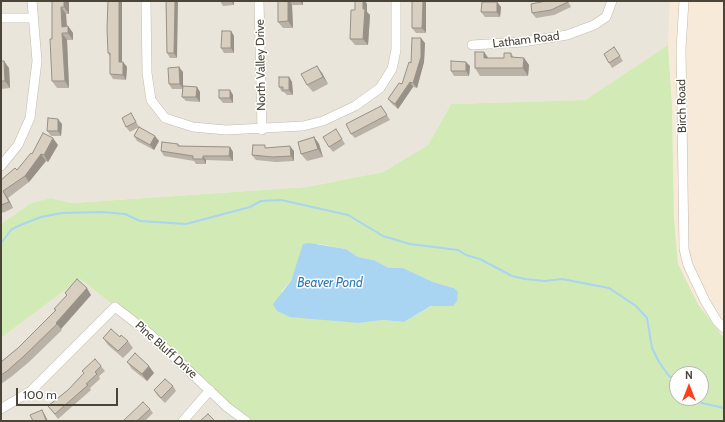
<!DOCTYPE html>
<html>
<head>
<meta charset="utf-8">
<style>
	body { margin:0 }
	#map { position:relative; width:725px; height:422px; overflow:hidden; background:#f6f3ec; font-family:Cabin,sans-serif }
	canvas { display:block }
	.frame { position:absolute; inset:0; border:2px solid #4b4439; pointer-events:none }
	.north { position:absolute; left:669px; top:366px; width:40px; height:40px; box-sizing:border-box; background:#fff; border:1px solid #b7b4b0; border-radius:50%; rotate:0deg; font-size:11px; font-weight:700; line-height:16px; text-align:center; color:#4b4439 }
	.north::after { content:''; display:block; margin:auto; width:14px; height:18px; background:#fc3f1d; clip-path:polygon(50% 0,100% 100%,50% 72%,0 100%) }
	.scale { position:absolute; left:16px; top:388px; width:102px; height:18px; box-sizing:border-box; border:2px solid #4b4439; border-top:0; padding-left:5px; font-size:12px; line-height:14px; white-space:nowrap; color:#4b4439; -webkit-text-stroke:3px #fff; paint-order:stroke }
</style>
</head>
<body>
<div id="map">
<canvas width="725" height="422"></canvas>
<div class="frame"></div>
<div class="north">N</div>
<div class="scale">100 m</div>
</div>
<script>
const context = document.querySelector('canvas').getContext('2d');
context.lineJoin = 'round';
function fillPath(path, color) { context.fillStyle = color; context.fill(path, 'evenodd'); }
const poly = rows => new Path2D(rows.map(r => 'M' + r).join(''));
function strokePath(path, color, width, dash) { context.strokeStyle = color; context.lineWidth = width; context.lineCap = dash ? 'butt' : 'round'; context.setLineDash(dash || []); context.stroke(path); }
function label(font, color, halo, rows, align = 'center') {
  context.font = font + ' Cabin,sans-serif'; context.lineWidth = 3; context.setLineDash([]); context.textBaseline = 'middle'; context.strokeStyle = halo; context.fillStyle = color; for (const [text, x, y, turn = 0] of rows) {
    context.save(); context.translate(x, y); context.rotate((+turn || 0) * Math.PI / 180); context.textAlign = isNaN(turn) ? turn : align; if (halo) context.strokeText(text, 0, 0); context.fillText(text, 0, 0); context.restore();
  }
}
fillPath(poly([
	[1,1,670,1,669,38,724,1,724,338,668,45,585,100,451,104,428,145,383,172,307,187,72,203,51,198,31,203,1,224],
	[80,279,126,315,243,421,1,421,1,338]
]), '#eae5da');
fillPath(poly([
	[670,1,724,1,724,338,698,304,678,264,674,218,672,105,668,45]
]), '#f7ead8');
fillPath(poly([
	[668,45,672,105,674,218,678,264,698,304,724,338,724,421,243,421,126,315,80,279,1,338,1,224,31,203,51,198,72,203,307,187,383,172,428,145,451,104,585,100],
	[318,244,346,249,358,257,374,260,389,268,403,268,433,282,454,288,442,306,432,306,404,322,383,320,359,323,344,320,281,292,291,281,300,256],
	[677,374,701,374,701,398,677,398]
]), '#d2eab5');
fillPath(poly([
	[309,243,346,249,358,257,374,260,389,268,403,268,433,282,454,288,458,292,457,301,453,306,431,306,404,322,383,320,359,323,290,317,277,311,273,304,291,281,303,244]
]), '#a9d4f2');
strokePath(poly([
	[1,243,12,229,23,224,41,217,62,213,102,212,125,214,140,221,186,224,250,207,261,201,281,200,348,215,383,236,410,244,458,250,466,255,480,259,512,276,525,279,545,281,562,279,609,288,636,306,647,318,652,348,659,362,669,376,677,380],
	[693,398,702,403,724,408]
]), '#a9d4f2', 2);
const minor = poly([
	[146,1,147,73,151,100,165,118,193,127,226,130,303,126,323,121,355,106,380,88,392,69,396,50,396,1],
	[259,1,262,130],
	[684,1,681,49,684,249,688,265,705,301,717,321,724,328],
	[1,18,33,18],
	[472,45,523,42,567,35,594,25,606,17,612,1],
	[1,166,18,145,30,118,37,61,32,1],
	[1,409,31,391,115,307,150,334,227,407,246,421],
	[183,421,210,390]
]);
strokePath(minor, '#c2bbae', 10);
strokePath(minor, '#fff', 9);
fillPath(poly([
	[52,1,69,1,69,14,66,14,67,26,68,26,73,33,73,40,67,40,69,88,57,88,52,81],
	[122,1,122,62,123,62,127,67,126,80,113,79,110,74,110,57,108,53],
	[166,1,177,58,170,58,167,53],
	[220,1,234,1,234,5,223,6],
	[278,1,303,1,303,5,292,5,293,28,283,28,278,22],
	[412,1,426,33,416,33,412,28],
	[568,1,571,7,554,15,536,18,532,13],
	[497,2,501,7,500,17,485,17,481,12],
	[367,4,367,12,370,15,368,45,355,45,350,39,355,10],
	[231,31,234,36,234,53,224,53,221,48],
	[425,43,424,62,417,88,413,87,398,109,392,104,388,99,402,84,411,63],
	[614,47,623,61,612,68,604,54],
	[484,52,488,58,504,58,511,53,514,58,524,58,529,65,528,76,480,76,475,68],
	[1,61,9,68,10,88,1,89],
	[470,66,469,76,454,76,451,71],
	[183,72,183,86,197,87,200,92,200,102,186,101,182,97,182,89,172,89,169,84],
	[322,73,328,84,313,92,307,85],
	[289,77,292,82,293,95,287,95,284,92,282,92,279,87],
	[230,90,233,95,233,103,223,103,219,98],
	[381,106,390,120,355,138,351,134],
	[134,118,139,127,159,141,154,150,137,141,134,136,139,127,130,132,126,127],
	[62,124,61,136,51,136,47,131],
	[339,134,345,144,333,152,329,147],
	[314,137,319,144,323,157,307,161,301,154],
	[178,144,180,146,230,147,233,152,233,161,206,160,206,164,196,164,194,161,164,156,161,151],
	[58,145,48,162,46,161,29,182,8,198,13,208,3,213,1,211,1,180,17,170,32,154],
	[267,148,294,151,294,161,276,162,256,160,252,155],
	[65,293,91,295,61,329,62,330,29,362,11,377,1,384,1,362,18,348,56,311,54,309,67,296],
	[120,337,128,341,133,348,123,358,108,345,103,338],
	[127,362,154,373,147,381,132,369],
	[101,366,105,371,99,376,100,379,90,388,91,390,58,419,48,406,68,390,84,373,82,371],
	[173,386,176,391,165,403,157,395,154,390],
	[150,409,153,413,145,421,123,421]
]), '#bab2a6');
fillPath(poly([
	[64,1,69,1,69,14,64,7],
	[119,1,122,1,122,67,119,62],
	[175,1,178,1,177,58,174,53],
	[231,1,234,1,234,5],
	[288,1,290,1,292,5,293,28,288,21],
	[300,1,303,1,303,5],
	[363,1,365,1,367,4,367,12,370,15,368,45,363,39],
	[423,1,426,1,426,33,422,28],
	[497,2,501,7,500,17,497,12],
	[61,7,66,14,67,34,62,27],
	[68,26,73,33,73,40,68,33],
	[231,31,234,36,234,53,231,48],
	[62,33,67,40,69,88,65,81],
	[421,38,425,43,424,62,417,88,413,83],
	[484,52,489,59,484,58],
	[524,58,529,65,528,76,523,68],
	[4,61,9,68,10,88,5,81],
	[123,62,127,67,126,80,123,75],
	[466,62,470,66,469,76,466,71],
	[317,66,322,73,328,84,323,77],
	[179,67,183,72,183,89,180,84],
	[289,77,292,82,293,95,289,90],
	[410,82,413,87,398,109,395,104],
	[197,87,200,92,200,102,196,97],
	[230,90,233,95,233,103,230,98],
	[58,119,62,124,61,136,58,131],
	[155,136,159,141,154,150,150,145],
	[314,137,319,144,323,157,318,149],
	[53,138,58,145,48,162,44,155],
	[290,146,294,151,294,161,291,156],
	[230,147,233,152,233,161,229,156],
	[41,154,46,161,29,182,25,176],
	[203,156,206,160,206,164,203,159],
	[3,191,8,198,13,208,9,202],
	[87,288,91,295,61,329,56,323],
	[149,366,154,373,147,381,142,374],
	[42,410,45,415,48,421,47,421,46,420]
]), '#979187');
const building = poly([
	[52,1,64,1,64,7,61,7,62,27,68,26,68,33,62,33,65,81,52,81,50,39,52,39,52,1],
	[108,1,119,1,119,62,123,62,123,75,110,74,110,53,108,53,107,29,108,1],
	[166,1,175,1,174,53,167,53,166,1],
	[278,1,288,1,288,21,278,22,278,1],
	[355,1,363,1,363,9,365,9,363,39,350,39,351,10,355,10,355,1],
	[412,1,423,1,422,28,412,28,412,1],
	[546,1,567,1,568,2,551,10,532,13,531,4,546,1],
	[482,2,497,2,497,12,481,12,482,2],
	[222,31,231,31,231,48,221,48,222,31],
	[412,38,421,38,421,57,413,83,410,82,395,104,388,99,399,83,402,84,409,62,411,63,412,38],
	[614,47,620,56,609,63,604,54,614,47],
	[475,52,484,52,484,58,504,58,504,53,511,53,511,57,524,58,523,68,475,68,475,52],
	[1,61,4,61,5,81,1,81,1,61],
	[451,61,466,62,466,71,451,71,451,61],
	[317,66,323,77,307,85,301,74,317,66],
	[179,67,180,84,169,84,168,68,179,67],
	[279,77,289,77,289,90,283,90,283,87,279,87,279,77],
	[183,86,197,87,196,97,182,97,183,86],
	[219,90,230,90,230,98,219,98,219,90],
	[381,106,387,115,351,134,346,124,381,106],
	[131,113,136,122,126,127,122,118,131,113],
	[48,118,58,119,58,131,47,131,48,118],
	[139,127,155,136,150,145,134,136,139,127],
	[336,129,342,139,329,147,323,137,336,129],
	[43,133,53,138,44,155,41,154,25,176,3,191,9,202,1,205,1,180,15,168,17,170,31,153,32,154,43,133],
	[314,137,318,149,301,154,298,142,314,137],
	[162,142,178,144,178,146,230,147,229,156,203,156,203,159,193,159,193,156,161,151,162,142],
	[253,145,265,145,265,148,290,146,291,156,273,157,252,155,253,145],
	[77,279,87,288,56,323,57,324,24,356,7,371,1,375,1,362,18,348,56,310,54,309,67,295,65,293,77,279],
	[111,329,120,337,121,335,128,341,118,351,103,338,111,329],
	[135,353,149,366,142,374,127,362,135,353],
	[95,359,101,366,95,372,97,374,86,384,88,385,55,414,48,406,68,390,84,373,82,371,95,359],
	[165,379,173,386,161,398,154,390,165,379],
	[143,402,150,409,137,421,123,421,143,402],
	[42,410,46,420,44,421,33,421,30,415,42,410],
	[208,414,215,421,200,421,208,414]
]);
fillPath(building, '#d8cfc1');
strokePath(building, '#979187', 1);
label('12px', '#4b4439', '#fff', [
	["Latham Road",526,40,-7],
	["North Valley Drive",261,65,-91],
	["Birch Road",682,106,-91],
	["Pine Bluff Drive",166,350,42]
]);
label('italic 13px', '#2e7ab2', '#fff', [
	["Beaver Pond",330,283]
]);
</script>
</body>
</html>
